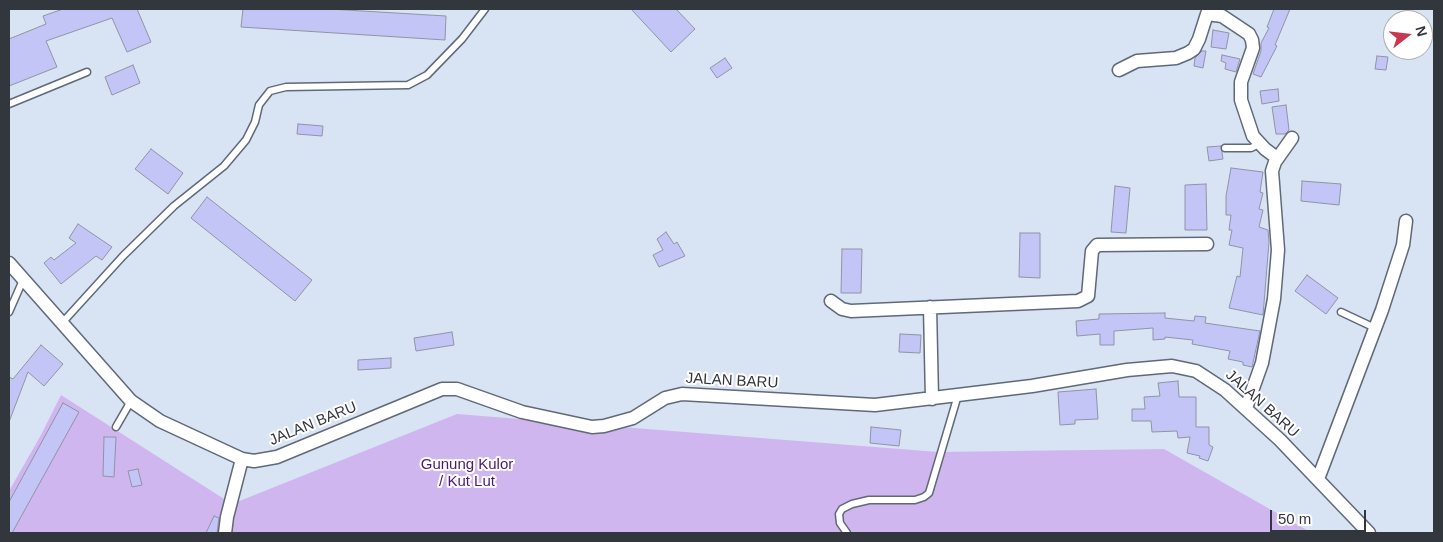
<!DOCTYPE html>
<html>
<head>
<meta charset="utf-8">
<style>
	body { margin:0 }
	#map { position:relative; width:1443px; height:542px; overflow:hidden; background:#d8e3f4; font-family:Arial,sans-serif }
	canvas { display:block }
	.frame { position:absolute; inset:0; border:10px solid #32363d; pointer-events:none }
	.north { position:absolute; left:1383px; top:10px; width:50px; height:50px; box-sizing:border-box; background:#fff; border:1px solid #adafb1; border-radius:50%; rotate:74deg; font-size:14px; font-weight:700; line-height:20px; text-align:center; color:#32363d }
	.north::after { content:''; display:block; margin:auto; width:18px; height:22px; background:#c7374f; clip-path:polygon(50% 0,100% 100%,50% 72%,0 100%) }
	.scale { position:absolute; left:1270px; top:510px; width:96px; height:22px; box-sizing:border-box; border:2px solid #32363d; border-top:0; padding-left:6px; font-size:15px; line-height:18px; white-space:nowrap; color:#32363d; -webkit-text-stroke:4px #fff; paint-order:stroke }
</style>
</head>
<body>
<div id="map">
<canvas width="1443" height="542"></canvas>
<div class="frame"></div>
<div class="north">N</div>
<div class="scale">50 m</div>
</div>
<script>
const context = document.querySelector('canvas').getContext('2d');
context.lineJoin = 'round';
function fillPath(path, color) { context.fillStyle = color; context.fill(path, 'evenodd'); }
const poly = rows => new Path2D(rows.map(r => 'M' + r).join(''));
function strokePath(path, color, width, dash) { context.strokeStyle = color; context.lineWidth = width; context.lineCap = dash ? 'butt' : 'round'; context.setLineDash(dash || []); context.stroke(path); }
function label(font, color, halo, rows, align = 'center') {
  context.font = font + ' Arial,sans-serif'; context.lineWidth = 4; context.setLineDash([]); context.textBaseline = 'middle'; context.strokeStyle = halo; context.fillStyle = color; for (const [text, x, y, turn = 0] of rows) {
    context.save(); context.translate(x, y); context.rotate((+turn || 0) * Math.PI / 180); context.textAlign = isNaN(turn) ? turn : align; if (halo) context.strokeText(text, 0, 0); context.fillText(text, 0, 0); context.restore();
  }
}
fillPath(poly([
	[61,395,232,504,457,414,938,452,1164,449,1312,533,9,533,9,491,41,435]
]), '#d0b6ee');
const building = poly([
	[63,9,137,9,151,42,127,52,112,18,46,41,57,67,9,86,9,39,46,24,43,16,63,9],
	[243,9,329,9,446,16,445,40,241,27,243,9],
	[631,9,676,9,695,29,671,52,631,9],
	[1274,9,1290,9,1275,45,1277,46,1261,77,1253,74,1261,51,1261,43,1269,28,1267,27,1274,9],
	[1213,30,1229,33,1226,49,1211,47,1213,30],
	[1202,51,1206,51,1203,68,1194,66,1195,58,1202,51],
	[1222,55,1240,59,1236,72,1225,69,1226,63,1221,61,1222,55],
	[1377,56,1388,57,1386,70,1375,69,1377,56],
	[725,58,732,68,717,78,710,68,725,58],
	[133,65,140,83,112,95,105,77,133,65],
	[1278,89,1279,101,1262,104,1260,91,1278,89],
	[1286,105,1289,130,1285,134,1276,134,1272,107,1286,105],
	[298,124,323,126,322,136,297,134,298,124],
	[1221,146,1223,159,1209,161,1207,147,1221,146],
	[151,149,183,173,168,194,135,169,151,149],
	[1231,168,1263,172,1260,192,1263,193,1259,209,1263,210,1259,227,1268,230,1269,242,1263,315,1229,308,1237,276,1240,277,1243,248,1229,245,1232,230,1229,230,1231,215,1226,215,1226,196,1231,168],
	[1302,181,1341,184,1339,205,1301,201,1302,181],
	[1206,184,1207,230,1185,230,1185,185,1206,184],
	[1115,186,1130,188,1126,233,1111,232,1115,186],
	[207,197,312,280,295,301,191,218,207,197],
	[78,224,112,247,102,260,96,256,61,284,44,263,51,257,54,260,76,243,69,238,78,224],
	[666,232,674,244,677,242,685,256,659,267,653,255,663,250,657,239,666,232],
	[1020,233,1040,233,1040,278,1019,277,1020,233],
	[842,249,862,249,861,293,841,293,842,249],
	[1307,275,1338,298,1326,314,1295,291,1307,275],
	[1165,313,1165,318,1194,321,1195,316,1206,317,1205,323,1260,331,1252,367,1243,365,1243,362,1228,359,1230,351,1192,344,1193,340,1165,337,1165,339,1153,340,1153,328,1114,331,1114,345,1100,345,1100,334,1077,336,1076,321,1099,319,1099,314,1165,313],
	[452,332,454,345,416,351,414,338,452,332],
	[900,334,921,335,920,353,899,352,900,334],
	[41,345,63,364,44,386,28,372,9,422,9,377,13,379,41,345],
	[391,358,391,368,358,370,358,360,391,358],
	[1178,381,1179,397,1196,397,1196,427,1209,427,1209,445,1213,447,1208,461,1199,458,1200,456,1187,453,1190,437,1178,438,1177,431,1152,432,1151,421,1132,421,1132,409,1145,409,1144,397,1160,396,1158,383,1178,381],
	[1096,389,1098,419,1075,420,1075,424,1060,425,1058,392,1096,389],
	[63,403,79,412,12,533,9,533,9,502,63,403],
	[871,427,901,430,899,446,870,443,871,427],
	[104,437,116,437,114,477,103,476,104,437],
	[138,469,142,485,132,487,128,471,138,469],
	[214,516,219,518,217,533,206,533,214,516]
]);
fillPath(building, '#c2c5f6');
strokePath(building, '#9193a4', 1);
const lane = poly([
	[9,104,87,72],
	[1225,148,1251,148,1259,144],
	[9,312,23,280],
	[1341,312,1375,328],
	[62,323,123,256,174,206,224,166,246,140,255,122,259,105,270,91,286,87,408,85,427,75,462,39,485,9],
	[116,427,131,401],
	[847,533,840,523,839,514,842,509,852,504,869,500,915,500,924,497,929,493,958,395]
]);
const street = poly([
	[1119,70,1137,61,1176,58,1188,53,1194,49,1199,39,1207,14,1222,16,1249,34,1252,40,1253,48,1241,82,1241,100,1253,136,1265,149,1277,158],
	[9,263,131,401,160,421,242,459,254,461,277,457,442,389,457,389,522,412,592,427,604,426,633,418,665,398,682,394,875,405,1032,386,1127,370,1172,366,1196,371,1225,390,1280,440,1369,533],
	[831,301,842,309,851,311,1078,301,1088,296,1092,251,1097,245,1207,244],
	[930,307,932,399],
	[1246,408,1262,363,1274,299,1278,250,1272,171,1275,162,1292,138],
	[1318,479,1382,310,1403,245,1406,221],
	[225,533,227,517,242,459]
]);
strokePath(lane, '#606978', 9);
strokePath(street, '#606978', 15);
strokePath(lane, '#fff', 6);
strokePath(street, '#fff', 12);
label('15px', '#32363d', '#fff', [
	["JALAN BARU",732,381,3],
	["JALAN BARU",1262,404,42],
	["JALAN BARU",313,424,-22]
]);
label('15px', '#4b1871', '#fff', [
	["Gunung Kulor",467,465],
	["/ Kut Lut",467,482]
]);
</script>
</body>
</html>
